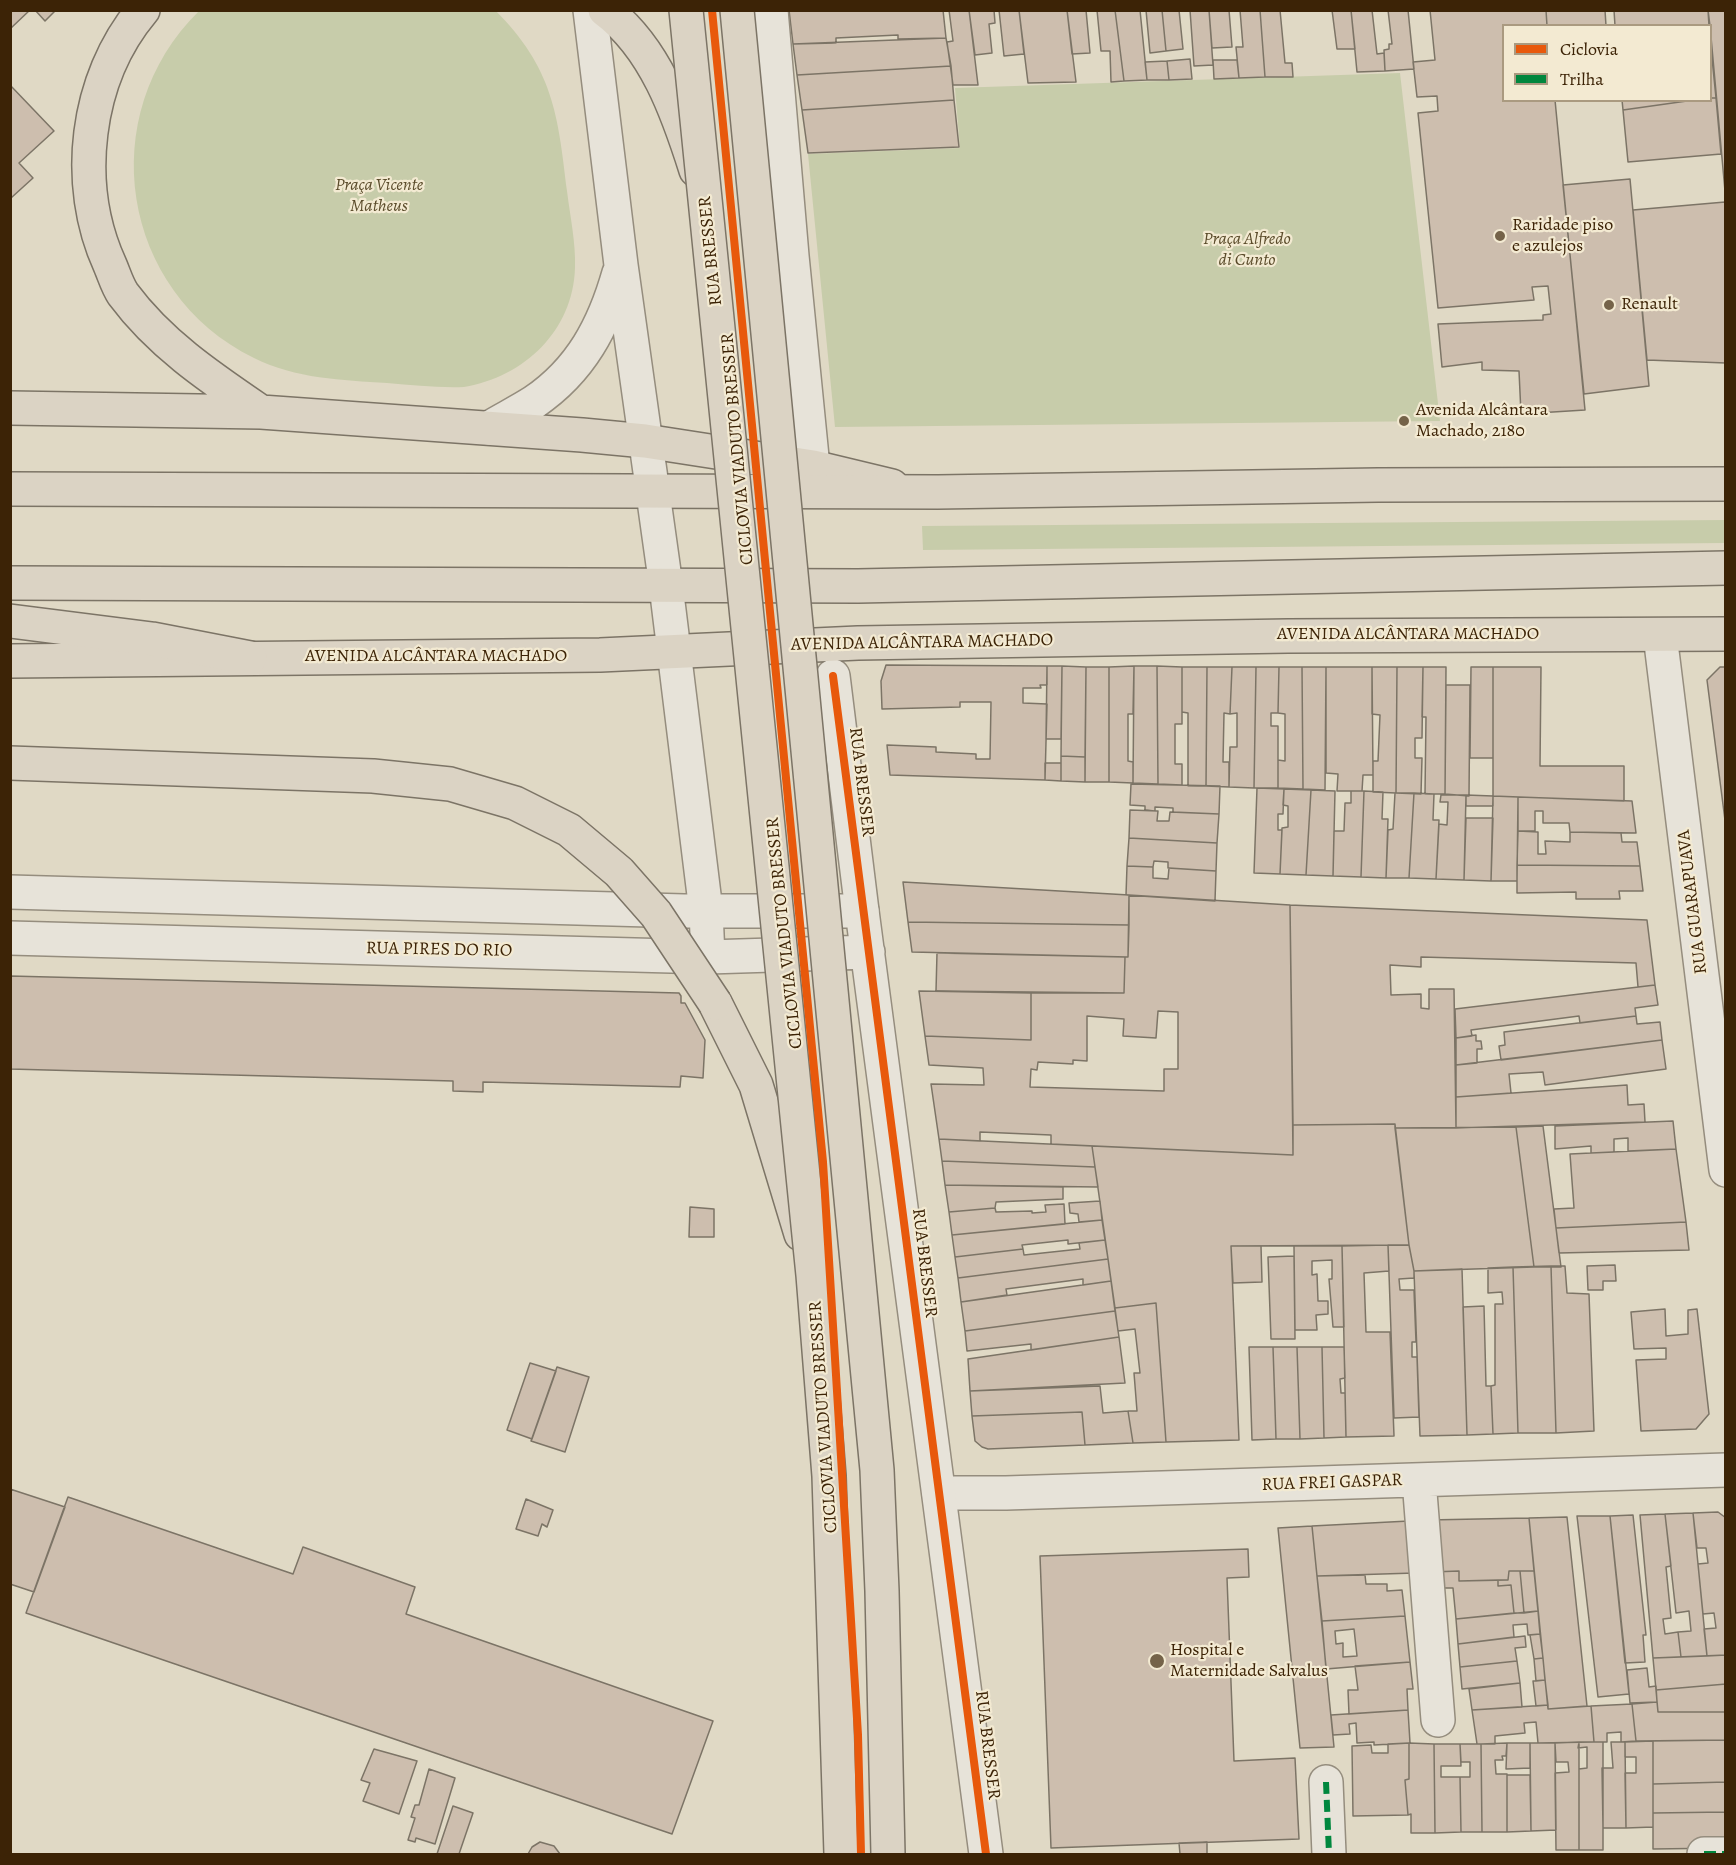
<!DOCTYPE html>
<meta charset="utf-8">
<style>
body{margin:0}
#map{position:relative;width:1736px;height:1865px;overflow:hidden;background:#e0d9c5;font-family:Alegreya,serif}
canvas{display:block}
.frame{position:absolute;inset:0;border:12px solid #3c2306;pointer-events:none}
.legend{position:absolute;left:1502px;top:24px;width:210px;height:78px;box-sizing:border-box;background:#f3ead2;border:2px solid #aa9a80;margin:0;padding:8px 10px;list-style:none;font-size:18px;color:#3c2306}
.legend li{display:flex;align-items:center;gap:12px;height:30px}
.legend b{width:30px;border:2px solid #aa9a80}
</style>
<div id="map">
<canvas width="1736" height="1865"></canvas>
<div class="frame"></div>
<ul class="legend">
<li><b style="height:8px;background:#e8590c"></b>Ciclovia</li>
<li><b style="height:8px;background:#00873e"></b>Trilha</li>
</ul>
</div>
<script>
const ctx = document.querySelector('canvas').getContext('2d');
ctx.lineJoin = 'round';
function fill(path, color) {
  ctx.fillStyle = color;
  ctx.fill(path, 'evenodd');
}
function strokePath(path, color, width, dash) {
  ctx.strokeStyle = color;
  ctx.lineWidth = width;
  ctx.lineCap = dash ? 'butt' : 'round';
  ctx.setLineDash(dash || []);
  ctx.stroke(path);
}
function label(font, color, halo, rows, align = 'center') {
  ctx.font = font + ' Alegreya,serif';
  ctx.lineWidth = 4.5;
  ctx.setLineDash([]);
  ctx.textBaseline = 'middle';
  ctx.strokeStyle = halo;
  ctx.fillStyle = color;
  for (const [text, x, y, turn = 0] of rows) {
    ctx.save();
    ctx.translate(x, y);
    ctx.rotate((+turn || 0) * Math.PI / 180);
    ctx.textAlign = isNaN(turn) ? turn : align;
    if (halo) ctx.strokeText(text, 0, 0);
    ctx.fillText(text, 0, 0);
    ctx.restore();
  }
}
const green = new Path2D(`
 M199,11L495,10C553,68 558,114 567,191C570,216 576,243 575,268C573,331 524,377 464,387C438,388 413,385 387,383C342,380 296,379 254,358C120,292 93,115 199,11Z
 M1400,73L1440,421L835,427L808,154L960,148L955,88Z
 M1725,520V543L923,550L922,526Z`);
const building = new Path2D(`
 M10,10H30L10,29Z
 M35,10H56L45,21Z
 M789,10H943L946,38L898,39V35L836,38V43L793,44Z
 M949,10H969L978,85H953L947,42L953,41Z
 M969,10H994L995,23L989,24L992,53L975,55Z
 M999,10H1019L1024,54L1004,56Z
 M1019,10H1067L1076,82L1028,83Z
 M1067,10H1086L1090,53L1072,54Z
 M1097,10H1115L1124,81L1111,82L1110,51H1101Z
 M1115,10H1140L1147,80L1124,81Z
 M1146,10H1162L1166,51L1150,53Z
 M1162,10H1179L1183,49L1166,51Z
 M1190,10H1209L1213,65L1194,66Z
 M1209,10H1229L1232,47L1212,48Z
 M1240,10H1260L1265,77L1239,78L1236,47H1243Z
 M1260,10H1280L1285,63H1292L1293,77H1265Z
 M1332,10H1351L1355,49H1337Z
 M1351,10H1372L1377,54L1384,53L1385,71L1357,72Z
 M1388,10H1408L1414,69L1385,71L1384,50L1389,49V44H1392Z
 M1430,10H1546L1547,26H1504V100H1555L1585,410L1521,414L1519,371L1482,370V362L1442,367L1438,324L1543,320V315L1551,314L1548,286L1532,287L1534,300L1438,308L1418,113L1438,111L1437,96L1417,97L1413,62L1435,60Z
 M1546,10H1605L1606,26H1547Z
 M1614,10H1708L1709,26H1615Z
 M1708,10H1726V202L1710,26Z
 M946,38L951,66L797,75L793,44Z
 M1710,38L1716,98H1710Z
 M1190,59L1192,79L1169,80L1167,61Z
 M1213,60H1237L1239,78L1214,79Z
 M1167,61L1169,80H1147L1145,62Z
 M951,66L954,100L802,110L797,75Z
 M10,85L54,131L19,163L33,178L11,198Z
 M1710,98H1716L1721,154L1628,162L1623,110L1694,100H1710Z
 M954,100L959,147L808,153L802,110Z
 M1622,100H1694L1623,110Z
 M1630,179L1649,386L1584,394L1563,185Z
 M1725,202L1726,363L1647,360L1633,210Z
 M886,665L1047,666V685H1040L1041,688H1023V703L1047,704L1045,780L890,775L887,745L936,747V752L976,754V759H990L991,702H960V707L882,709L881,681Z
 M1047,666H1062L1061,739H1046Z
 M1062,666L1086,667L1085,757L1061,756Z
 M1134,666H1157L1158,784L1133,783Z
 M1134,666L1133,714H1128V761L1133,762V783L1109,782V667Z
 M1157,666L1182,667V724H1175V764H1182V785L1158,784Z
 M1086,667H1109V782H1085Z
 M1182,667H1207L1206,786H1188V713L1182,712Z
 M1207,667H1232L1230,714L1224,713L1223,762H1229V787L1206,786Z
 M1232,667H1256L1254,788L1229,787L1230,747H1237V713L1230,714Z
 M1256,667H1279L1278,713H1271V726H1278V788H1254Z
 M1279,667H1302L1303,789L1278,788V760L1285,761V714L1278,713Z
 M1302,667H1326L1325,790L1303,789Z
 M1326,667H1372L1373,775H1363L1362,791H1337L1338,774L1326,773Z
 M1372,667H1397L1396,793L1373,792V761H1378L1380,715L1372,714Z
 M1397,667H1423L1422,738H1415V758H1422L1421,794L1396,793Z
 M1423,667H1446L1445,794H1425L1426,717H1422Z
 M1471,667H1493V758H1470Z
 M1493,667H1541L1540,766H1624V801L1493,796Z
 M1720,667H1726V828L1707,680Z
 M1446,685H1470L1469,796L1445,794Z
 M1061,756L1085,757V782L1061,781Z
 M1045,763H1061V781L1045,780Z
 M1131,784L1220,786L1219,814L1173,812V808L1155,807V811L1145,810V806L1130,805Z
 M1257,788L1284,789L1283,814H1278V830H1282L1280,874L1254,873Z
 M1284,789L1311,790L1306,875L1280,874L1282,828L1288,827V806L1283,805Z
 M1311,790L1335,791L1333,876L1306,875Z
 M1351,791H1364L1361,877L1333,876L1334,831H1344L1345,803H1351Z
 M1364,791L1383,792L1382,819H1388L1386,878L1361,877Z
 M1395,793H1414L1409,878H1386L1388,830L1393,829Z
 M1414,793L1434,794L1433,820H1439L1436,879L1409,878Z
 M1441,795H1466L1464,880L1436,879L1439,824L1447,825L1448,802H1440Z
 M1466,795L1493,796V806H1466Z
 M1493,796L1518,797L1517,881H1491Z
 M1518,797L1632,801L1636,833L1570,832L1569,823H1543V811H1535V831H1518Z
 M1130,810L1158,811L1157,821H1169L1170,812L1219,814L1217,843L1129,838Z
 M1466,818H1493L1491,881L1464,880Z
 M1518,831L1538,832V854H1546L1545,841L1570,842V832L1621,833L1622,842H1637L1640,866L1517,865Z
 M1129,838L1217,843L1216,871L1168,868V862L1154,861L1153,867L1127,866Z
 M1517,865L1640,866L1643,891H1619L1620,899H1576V892L1517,893Z
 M1127,866L1153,867V878L1168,879L1169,868L1216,871L1215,901L1126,895Z
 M903,882L1129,895V925L908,922Z
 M1129,895L1290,905L1293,1155L1051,1144V1135L980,1132V1141L939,1139L931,1084L984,1085L983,1068L929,1065L925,1036L1031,1040V993H1124L1125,957H1128ZM1158,1011L1178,1012V1069H1164V1091L1030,1087L1031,1069L1037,1070L1038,1062L1073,1064V1060L1087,1061V1016L1124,1019L1123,1036L1156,1038Z
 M1290,905L1647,920L1655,985L1638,987L1636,963L1421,957V967L1390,965L1391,995L1421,994V1008L1429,1009V989H1454L1456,1128H1395V1124L1293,1125Z
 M908,922L1129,925L1128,957L912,952Z
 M937,953L1125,957L1124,993L936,991Z
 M10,976L679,993L681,996V1003H685L705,1040L703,1078L681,1076L680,1087L483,1082V1092L453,1091V1081L10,1069Z
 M1655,985L1658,1005L1635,1008L1636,1016L1580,1023L1579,1016L1471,1030L1472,1036L1456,1038L1455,1009Z
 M919,991L1031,993V1040L925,1036Z
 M1636,1016L1637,1024L1660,1022L1662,1040L1501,1060L1499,1046L1505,1045L1504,1032Z
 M1476,1035V1041H1481L1482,1049H1477V1063L1456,1065V1038Z
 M1662,1040L1666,1069L1545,1085L1543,1072L1509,1074L1511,1093L1456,1097V1065Z
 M1627,1085L1628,1105L1644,1104L1645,1122L1456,1128V1097Z
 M1673,1121L1676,1149L1628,1151V1138L1614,1139V1152L1591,1153V1146L1555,1149V1126Z
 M1395,1124L1409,1245L1231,1246L1239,1440L1166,1442L1156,1303L1115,1308L1092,1146L1293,1155V1125Z
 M1543,1126L1556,1228L1561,1267H1534L1516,1127Z
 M1516,1127L1534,1267L1414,1271L1409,1245L1395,1128Z
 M939,1139L1092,1146L1095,1167L942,1161Z
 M1676,1149L1686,1222L1556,1228L1554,1209L1574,1208L1570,1154Z
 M942,1161L1095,1167L1098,1187L945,1185Z
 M945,1185L1063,1187V1199L996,1202L995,1208L949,1212Z
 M1100,1201L1102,1220L1079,1222L1078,1214L1070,1213L1069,1203Z
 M1064,1204L1065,1224L952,1235L949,1212L995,1208L996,1212L1032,1211V1213L1046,1212L1045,1205Z
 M690,1207L714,1209V1237H689Z
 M1102,1220L1105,1240L1068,1244V1240L1022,1245L1023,1249L955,1257L952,1235Z
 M1686,1222L1689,1250L1559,1253L1556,1228Z
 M1105,1240L1108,1259L958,1278L955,1257L1023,1249L1024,1255L1080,1249L1079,1243Z
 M1388,1245L1389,1271L1364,1273L1366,1332H1390L1394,1436L1346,1437L1342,1246Z
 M1388,1245H1409L1414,1271V1278L1399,1279L1400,1290H1414L1416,1342H1412V1357H1417L1419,1417L1394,1418Z
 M1231,1246H1261L1262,1282L1233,1283Z
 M1294,1246H1342L1344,1327H1333L1329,1279H1332V1260L1312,1261V1275L1317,1274L1318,1301H1328V1314L1316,1315L1317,1330H1295Z
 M1294,1256L1295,1339H1271L1268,1257Z
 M1108,1259L1111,1281L1083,1285V1279L1006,1289L1007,1295L961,1302L958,1278Z
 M1615,1265L1616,1281H1603V1290H1588L1587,1266Z
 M1551,1266L1556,1433H1518L1513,1267Z
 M1551,1266H1565L1567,1293L1589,1294L1594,1431L1556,1433Z
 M1513,1267L1518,1433L1493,1434L1491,1386L1495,1385V1304H1503L1502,1292L1488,1293V1268Z
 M1462,1269L1467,1435L1420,1436L1414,1271Z
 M1111,1281L1115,1311L965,1331L961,1302Z
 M1156,1303L1166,1442L1133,1443L1128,1411H1137L1134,1373H1140L1135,1329L1118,1331L1115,1308Z
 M1484,1306L1486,1386H1491L1493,1434L1467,1435L1463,1307Z
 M1665,1309L1666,1336L1688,1334V1310L1697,1309L1709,1414L1696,1429L1641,1431L1636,1360L1666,1359V1348L1634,1349L1631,1312Z
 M1115,1311L1119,1337L1031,1350V1344L967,1351L965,1331Z
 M1119,1337L1125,1383L970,1391L968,1359Z
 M1249,1347H1273L1276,1439L1252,1440Z
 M1273,1347H1297L1300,1439H1276Z
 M1297,1347H1322L1324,1438L1300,1439Z
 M1322,1347H1344L1345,1378L1340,1379L1341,1393H1345L1346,1437L1324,1438Z
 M530,1363L556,1371L532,1439L507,1430Z
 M557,1367L589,1377L565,1452L531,1441Z
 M1100,1386L1103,1413L1128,1411L1133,1443L1085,1445L1082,1412L972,1416L970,1391Z
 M1082,1412L1085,1445L988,1449L982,1447L975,1441L972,1416Z
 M10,1489L65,1507L34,1592L10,1584Z
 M68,1497L293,1574L303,1547L415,1587L406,1614L713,1721L672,1834L26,1613Z
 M526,1499L553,1510L547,1527L542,1524L538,1536L516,1529Z
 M1718,1512L1726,1518V1655L1707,1656L1704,1629L1716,1628L1714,1613L1703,1614L1698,1564L1708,1563L1706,1548H1697L1693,1513Z
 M1693,1513L1707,1656L1681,1657L1678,1632L1691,1631L1689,1611L1676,1613L1665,1514Z
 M1665,1514L1671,1566L1666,1567L1671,1618L1663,1619L1665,1634L1678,1632L1681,1657L1653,1658L1640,1515Z
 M1633,1515L1646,1635H1643L1645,1662L1625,1663L1610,1516Z
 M1577,1516H1610L1629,1694L1598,1697Z
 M1567,1517L1587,1706L1548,1709L1529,1518Z
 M1529,1518L1534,1571H1509L1508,1580L1459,1581V1571L1432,1572L1428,1520Z
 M1409,1521L1415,1573L1317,1576L1312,1526Z
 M1312,1526L1334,1747L1300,1748L1278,1528Z
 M1248,1549L1249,1577L1227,1578L1234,1761L1295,1758L1299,1839L1051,1848L1040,1556Z
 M1459,1571V1581L1498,1580V1586L1511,1585L1514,1613L1456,1619L1453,1588H1435L1432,1572Z
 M1509,1571H1520L1524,1613H1514L1511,1585L1498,1586V1580H1508Z
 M1520,1571H1534L1538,1611L1524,1613Z
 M1365,1575L1366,1584H1387V1591L1402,1590L1405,1616L1322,1621L1317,1576Z
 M1538,1611L1540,1634L1528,1635L1527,1624L1513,1625L1514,1637L1458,1644L1456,1619Z
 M1405,1616L1410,1662L1326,1669L1322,1621ZM1354,1629L1357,1656L1343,1657V1643L1336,1644L1335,1631Z
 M1540,1634L1543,1658L1534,1659L1530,1635Z
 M1525,1636L1526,1647L1515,1648L1517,1661L1460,1667L1458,1644Z
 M1726,1655V1684L1656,1690L1653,1658Z
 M1543,1658L1545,1680L1536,1681L1534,1659Z
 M1517,1661L1520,1683L1462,1689L1460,1667Z
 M1410,1662L1413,1689H1407L1408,1710L1349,1714L1348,1690H1358L1355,1666Z
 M1647,1668L1649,1687L1656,1686L1657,1702L1630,1703L1627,1670Z
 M1545,1680L1548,1705L1536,1706L1533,1681Z
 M1520,1683L1522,1707L1472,1710L1469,1689Z
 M1726,1684V1712H1658L1656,1690Z
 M1657,1702L1658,1712H1726V1740L1636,1741L1632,1704Z
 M1632,1704L1636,1741L1621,1742V1732L1607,1733V1742H1594L1591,1706Z
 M1548,1705V1709L1591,1706L1594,1742L1538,1743L1536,1722L1524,1723L1525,1733L1495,1736V1744H1477L1472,1710Z
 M1408,1710L1410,1743L1374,1745V1742L1357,1743L1356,1723L1349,1724L1350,1734L1333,1735L1331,1715Z
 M1726,1740V1782L1653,1784V1741Z
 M1653,1741V1827L1626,1828L1625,1773H1636V1757H1625V1742Z
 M1579,1742H1603V1850H1579V1769L1587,1768V1747L1578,1748Z
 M1579,1742V1850H1556L1555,1773L1569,1772L1568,1762H1556L1555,1743Z
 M1611,1742H1625L1626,1828H1603L1602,1768H1613Z
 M1409,1743L1434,1744L1435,1833H1411V1814L1408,1815L1405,1780L1409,1779Z
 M1409,1743V1779L1405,1780L1408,1815L1353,1816L1352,1746L1371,1745L1372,1753H1388V1744Z
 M1507,1743H1530V1768L1506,1769Z
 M1507,1743L1506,1756H1502L1503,1760H1495L1496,1774H1507V1832H1482L1481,1744Z
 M1530,1743H1555L1556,1830L1531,1831Z
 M1434,1744H1460L1461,1766H1441V1777H1460L1461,1832L1435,1833Z
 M1460,1744H1481L1482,1832H1461L1460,1777H1470V1762H1461Z
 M374,1749L417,1761L399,1814L363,1801L370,1783L361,1780Z
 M429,1769L455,1778L435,1844L416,1838L415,1842L408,1840L415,1818L411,1817L415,1805H419Z
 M1507,1775H1530L1531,1831L1507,1832Z
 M1726,1782V1812L1653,1813V1784Z
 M453,1806L473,1813L459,1854H437Z
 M1726,1812V1848L1653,1849V1813Z
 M540,1842L554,1846L560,1854H528L532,1847Z
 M1207,1842V1854H1180L1179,1843Z`);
const minor = new Path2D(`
 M771,10L792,256L813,467
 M1660,635L1726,1170
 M833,676L862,911
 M1419,1480L1438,1720
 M939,1493H1006L1726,1470
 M1326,1782L1329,1854
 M1704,1854H1726`);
const tertiary = new Path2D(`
 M590,10L621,265L666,586L706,911L708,957
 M489,428C504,419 520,411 534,402C581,370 604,326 619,273
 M10,892L684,911H862L986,1854
 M10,938L708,957L868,952`);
const primary = new Path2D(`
 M143,10C85,79 73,184 110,265C114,274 117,285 123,294C160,344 211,378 261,412
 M605,10C655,47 678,113 696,170
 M10,408L261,412L582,435L645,441L813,467L892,486
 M10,661L600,655L858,643L1288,636L1726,634
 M715,1003L756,1085L801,1234`);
const trunk = new Path2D(`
 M10,489L938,492L1378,485L1726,484
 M10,583L858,586L1726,568
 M10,621L152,639L250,658`);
const primaryBridge = new Path2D(`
 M686,10L813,1275L829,1476L841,1854
 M737,10L877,1470L882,1591L888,1854
 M10,763L373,776L450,784L515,803L569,830L619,872L656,914L715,1003`);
const quiet = new Path2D(`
 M1326,1782L1329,1854
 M1704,1854H1726`);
const cycleway = new Path2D(`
 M712,10L823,1162L858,1735L861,1854
 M833,676L986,1854`);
const markers = [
 [1500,236,6,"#756349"],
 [1609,305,6,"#756349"],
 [1404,421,6,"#756349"],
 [1157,1661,8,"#756349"]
];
const parkNames = [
 ["Praça Vicente",379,186],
 ["Matheus",379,207],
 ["Praça Alfredo",1247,240],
 ["di Cunto",1247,261]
];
const poiNames = [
 ["Raridade piso",1512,226],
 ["e azulejos",1512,247],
 ["Renault",1621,305],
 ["Avenida Alcântara",1416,411],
 ["Machado, 2180",1416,432],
 ["Hospital e",1170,1651],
 ["Maternidade Salvalus",1170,1672]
];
const streetNames = [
 ["RUA BRESSER",711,251,-96],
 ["CICLOVIA VIADUTO BRESSER",738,449,-95],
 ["AVENIDA ALCÂNTARA MACHADO",1408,635],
 ["AVENIDA ALCÂNTARA MACHADO",922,643,-1],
 ["AVENIDA ALCÂNTARA MACHADO",436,657],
 ["RUA BRESSER",861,782,83],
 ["RUA GUARAPUAVA",1693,902,-97],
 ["CICLOVIA VIADUTO BRESSER",785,933,-96],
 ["RUA PIRES DO RIO",439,950,1],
 ["RUA BRESSER",924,1263,83],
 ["CICLOVIA VIADUTO BRESSER",824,1417,-94],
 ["RUA FREI GASPAR",1332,1483,-2],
 ["RUA BRESSER",987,1745,83]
];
fill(green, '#c7ccaa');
fill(building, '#cdbeae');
strokePath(building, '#7c7466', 1.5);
strokePath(minor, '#958d7e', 36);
strokePath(tertiary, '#958d7e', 36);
strokePath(primary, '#7c7466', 36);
strokePath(trunk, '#7c7466', 36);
strokePath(minor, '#e7e3d9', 33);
strokePath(tertiary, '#e7e3d9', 33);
strokePath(primary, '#dbd3c4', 33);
strokePath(trunk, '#dbd3c4', 33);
strokePath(primaryBridge, '#7c7466', 36, []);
strokePath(primaryBridge, '#dbd3c4', 33);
strokePath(quiet, '#00873e', 6, [12, 6]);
strokePath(cycleway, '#e8590c', 8);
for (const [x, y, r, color] of markers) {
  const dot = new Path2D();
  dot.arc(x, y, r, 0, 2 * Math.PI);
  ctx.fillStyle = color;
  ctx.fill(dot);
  strokePath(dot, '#f3ead2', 2);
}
label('italic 18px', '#5a4b2a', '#f3ead2', parkNames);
label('18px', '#3c2306', '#f3ead2', poiNames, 'left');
label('18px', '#3c2306', '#f3ead2', streetNames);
</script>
